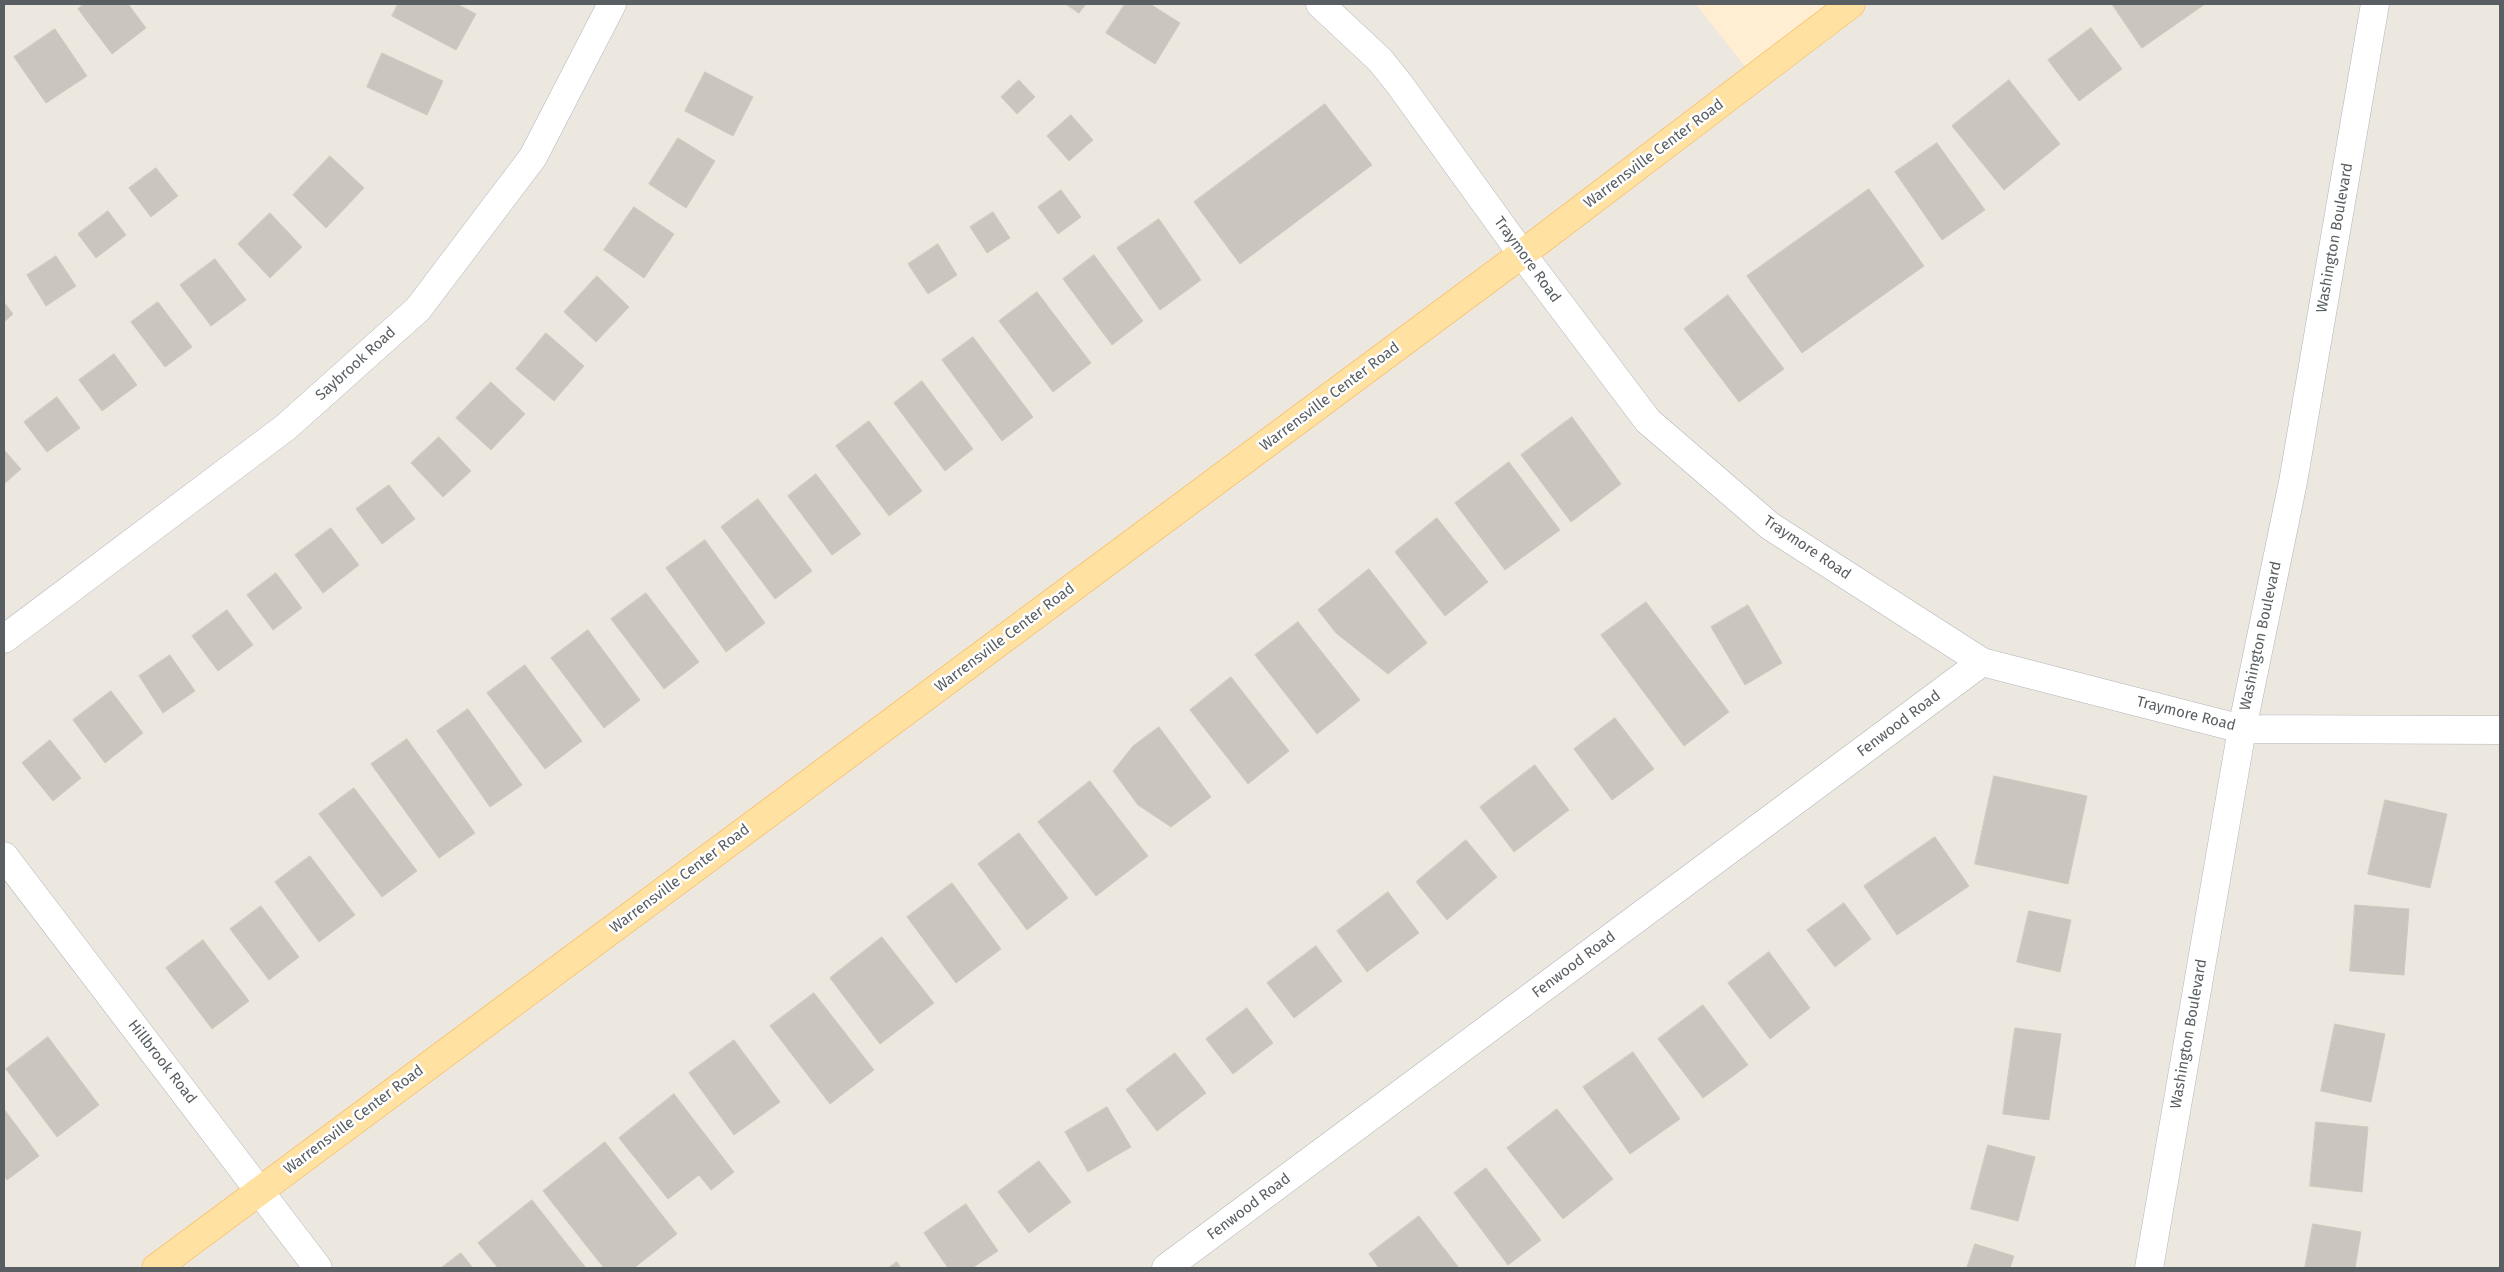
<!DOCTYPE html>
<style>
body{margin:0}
#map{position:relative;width:2504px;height:1272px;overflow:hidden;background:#ede8df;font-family:"Fira Sans",sans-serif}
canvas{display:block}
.frame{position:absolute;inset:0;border:5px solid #585e62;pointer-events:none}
</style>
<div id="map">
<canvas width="2504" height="1272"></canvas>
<div class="frame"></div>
</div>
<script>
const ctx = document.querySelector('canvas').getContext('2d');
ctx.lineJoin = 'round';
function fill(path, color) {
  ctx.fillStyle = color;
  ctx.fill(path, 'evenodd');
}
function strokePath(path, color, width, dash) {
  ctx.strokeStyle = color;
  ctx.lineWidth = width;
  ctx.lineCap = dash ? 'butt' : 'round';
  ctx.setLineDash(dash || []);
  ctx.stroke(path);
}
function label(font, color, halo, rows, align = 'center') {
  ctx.font = font + ' "Fira Sans",sans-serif';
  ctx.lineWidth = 5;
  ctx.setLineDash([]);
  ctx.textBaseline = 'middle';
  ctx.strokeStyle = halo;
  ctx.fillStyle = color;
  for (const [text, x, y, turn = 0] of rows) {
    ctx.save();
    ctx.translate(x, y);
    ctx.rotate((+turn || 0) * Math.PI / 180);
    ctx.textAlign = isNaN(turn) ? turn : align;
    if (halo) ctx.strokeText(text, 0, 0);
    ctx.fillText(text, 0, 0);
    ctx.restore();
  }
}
const commercial = new Path2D(`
 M1696,4H1852L1754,78Z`);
const building = new Path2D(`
 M84,4H128L146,28L112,54L78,9Z
 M398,4H457L476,14L456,50L392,16Z
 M1066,4H1086L1079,13Z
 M1125,4H1150L1180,23L1155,64L1106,33Z
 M2112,4H2205L2142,48Z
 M2091,28L2122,69L2079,101L2048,60Z
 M55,29L87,76L46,103L14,57Z
 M382,53L443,81L427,115L367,87Z
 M705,72L753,97L733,136L685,111Z
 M1019,80L1035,97L1017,114L1001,97Z
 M2009,80L2060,144L2004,190L1952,126Z
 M1325,104L1372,165L1240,264L1194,202Z
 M1071,115L1093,140L1069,161L1047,136Z
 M678,138L715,161L686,208L649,184Z
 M1937,143L1985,210L1942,240L1895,172Z
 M330,156L364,188L326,228L293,195Z
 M156,168L178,196L151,217L129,188Z
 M1869,189L1924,266L1802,353L1747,276Z
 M1061,190L1081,217L1058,234L1038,207Z
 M634,207L674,234L644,278L604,250Z
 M108,211L126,235L96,258L78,234Z
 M993,212L1010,238L987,253L970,227Z
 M270,213L302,247L270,278L238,244Z
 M1159,219L1201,280L1160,310L1117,248Z
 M938,244L957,275L928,294L908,264Z
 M1094,255L1143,321L1112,345L1063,279Z
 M56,256L76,286L46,306L27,275Z
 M215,259L246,300L211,326L180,285Z
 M597,276L629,307L596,342L564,312Z
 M1037,292L1091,363L1053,392L999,321Z
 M1728,295L1784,369L1739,402L1684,329Z
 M4,302L13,314L4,322Z
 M158,302L192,347L165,367L131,322Z
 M546,333L584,366L554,401L516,369Z
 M973,337L1033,417L1002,441L942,360Z
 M114,354L137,385L102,411L79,380Z
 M922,381L973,449L945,471L894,403Z
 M491,382L525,414L491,450L456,418Z
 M57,397L80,428L47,452L24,422Z
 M1572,417L1621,484L1571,522L1521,455Z
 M869,421L922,491L889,516L836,446Z
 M439,437L471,471L443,497L411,463Z
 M4,450L21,469L4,484Z
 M1509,462L1560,530L1505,570L1455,503Z
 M816,474L861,534L832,555L788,496Z
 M389,485L415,519L382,544L356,509Z
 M758,499L812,571L775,599L721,527Z
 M1437,518L1488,582L1445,616L1395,552Z
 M331,528L359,565L323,593L295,555Z
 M705,540L765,623L726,652L666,568Z
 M1369,569L1427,643L1388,674L1336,633L1318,610Z
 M276,573L302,608L273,630L247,595Z
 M646,593L699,662L664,689L611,619Z
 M1646,602L1729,712L1684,746L1601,635Z
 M1748,605L1782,663L1745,685L1711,627Z
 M227,610L253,645L218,671L192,636Z
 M1298,622L1360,700L1317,734L1255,655Z
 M588,630L640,700L604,728L551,658Z
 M170,655L195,691L163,713L139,676Z
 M525,665L582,741L545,769L487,693Z
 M1231,677L1289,751L1248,784L1190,710Z
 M111,691L143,733L105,763L73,720Z
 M468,709L522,785L490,807L437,731Z
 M1615,718L1654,769L1612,800L1574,749Z
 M1159,727L1211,797L1171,827L1138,805L1113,771L1133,746Z
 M407,739L475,833L439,858L371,764Z
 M50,740L81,778L53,801L22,763Z
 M1535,765L1569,810L1514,852L1480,807Z
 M1994,776L2087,796L2068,884L1975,864Z
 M1090,781L1148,856L1096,896L1038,822Z
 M354,788L417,871L382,897L319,814Z
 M2385,800L2447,814L2430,888L2368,874Z
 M1019,833L1068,898L1027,930L978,864Z
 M1935,837L1969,886L1897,935L1864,886Z
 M1466,840L1497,877L1447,920L1416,882Z
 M310,856L355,915L319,942L275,882Z
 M952,883L1001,949L956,983L907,917Z
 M1388,892L1419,933L1367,972L1337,931Z
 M1844,903L1871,939L1835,967L1807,930Z
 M2355,905L2409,909L2404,975L2350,971Z
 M261,906L299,957L269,980L230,929Z
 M2029,911L2071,920L2060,972L2017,962Z
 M882,937L934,1003L880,1044L830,978Z
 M203,940L249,1001L212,1029L166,968Z
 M1316,946L1342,981L1294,1018L1267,983Z
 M1769,952L1810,1008L1770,1039L1728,983Z
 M814,993L874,1070L830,1104L770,1026Z
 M1703,1005L1748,1065L1703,1098L1658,1039Z
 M1247,1008L1273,1043L1233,1074L1206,1039Z
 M2335,1024L2385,1034L2371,1102L2321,1091Z
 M2015,1028L2061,1034L2049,1120L2003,1114Z
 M48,1037L99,1105L57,1137L6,1069Z
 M734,1040L780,1102L734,1135L689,1073Z
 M1633,1052L1680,1119L1630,1154L1583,1087Z
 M1175,1053L1206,1093L1157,1131L1126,1090Z
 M674,1094L734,1172L711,1190L699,1175L668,1199L619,1138Z
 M1107,1107L1131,1147L1088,1172L1065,1132Z
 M4,1109L39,1156L7,1180L4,1176Z
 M1557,1109L1613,1179L1563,1219L1507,1148Z
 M2316,1122L2368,1127L2362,1192L2310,1186Z
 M605,1142L677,1234L634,1268H604L543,1191Z
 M1988,1145L2035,1157L2018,1221L1971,1209Z
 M1039,1161L1071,1202L1029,1233L998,1192Z
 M1486,1168L1541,1240L1508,1265L1454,1193Z
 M532,1200L586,1268H498L478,1243Z
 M966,1204L998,1251L972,1268H948L924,1233Z
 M1419,1216L1459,1268H1379L1369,1254Z
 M2313,1224L2361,1232L2355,1268H2305Z
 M1975,1244L2014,1256L2010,1268H1967Z
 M461,1253L473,1268H441Z
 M897,1262L901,1268H888Z`);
const minor = new Path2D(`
 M1320,4L1380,60L1400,85L1522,254L1648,421L1770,526L1982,662L2242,729L2500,730
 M4,639L286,427L418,309L533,157L612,4
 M4,856L318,1268
 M1166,1268L1982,662
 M2149,1268L2242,729L2293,482L2375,4`);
const major = new Path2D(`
 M156,1268L1522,254L1851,4`);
const streetNames = [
 ["Warrensville Center Road",1654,154,-37],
 ["Washington Boulevard",2335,238,-80],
 ["Traymore Road",1527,260,54],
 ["Saybrook Road",356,364,-42],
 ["Warrensville Center Road",1330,397,-37],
 ["Traymore Road",1807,548,34],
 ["Washington Boulevard",2261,636,-78],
 ["Warrensville Center Road",1005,638,-37],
 ["Traymore Road",2186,714,14],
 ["Fenwood Road",1899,724,-37],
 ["Warrensville Center Road",680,879,-37],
 ["Fenwood Road",1574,965,-37],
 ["Washington Boulevard",2189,1034,-80],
 ["Hillbrook Road",162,1062,52],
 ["Warrensville Center Road",354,1120,-37],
 ["Fenwood Road",1249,1207,-37]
];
fill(commercial, '#ffeed2');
fill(building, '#cac5bf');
strokePath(building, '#d2c8bd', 1);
strokePath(minor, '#b1b5b9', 29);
strokePath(major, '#fbaf4a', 29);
strokePath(minor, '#fff', 28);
strokePath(major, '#ffe2a2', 28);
label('15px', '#585e62', '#fff', streetNames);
</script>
